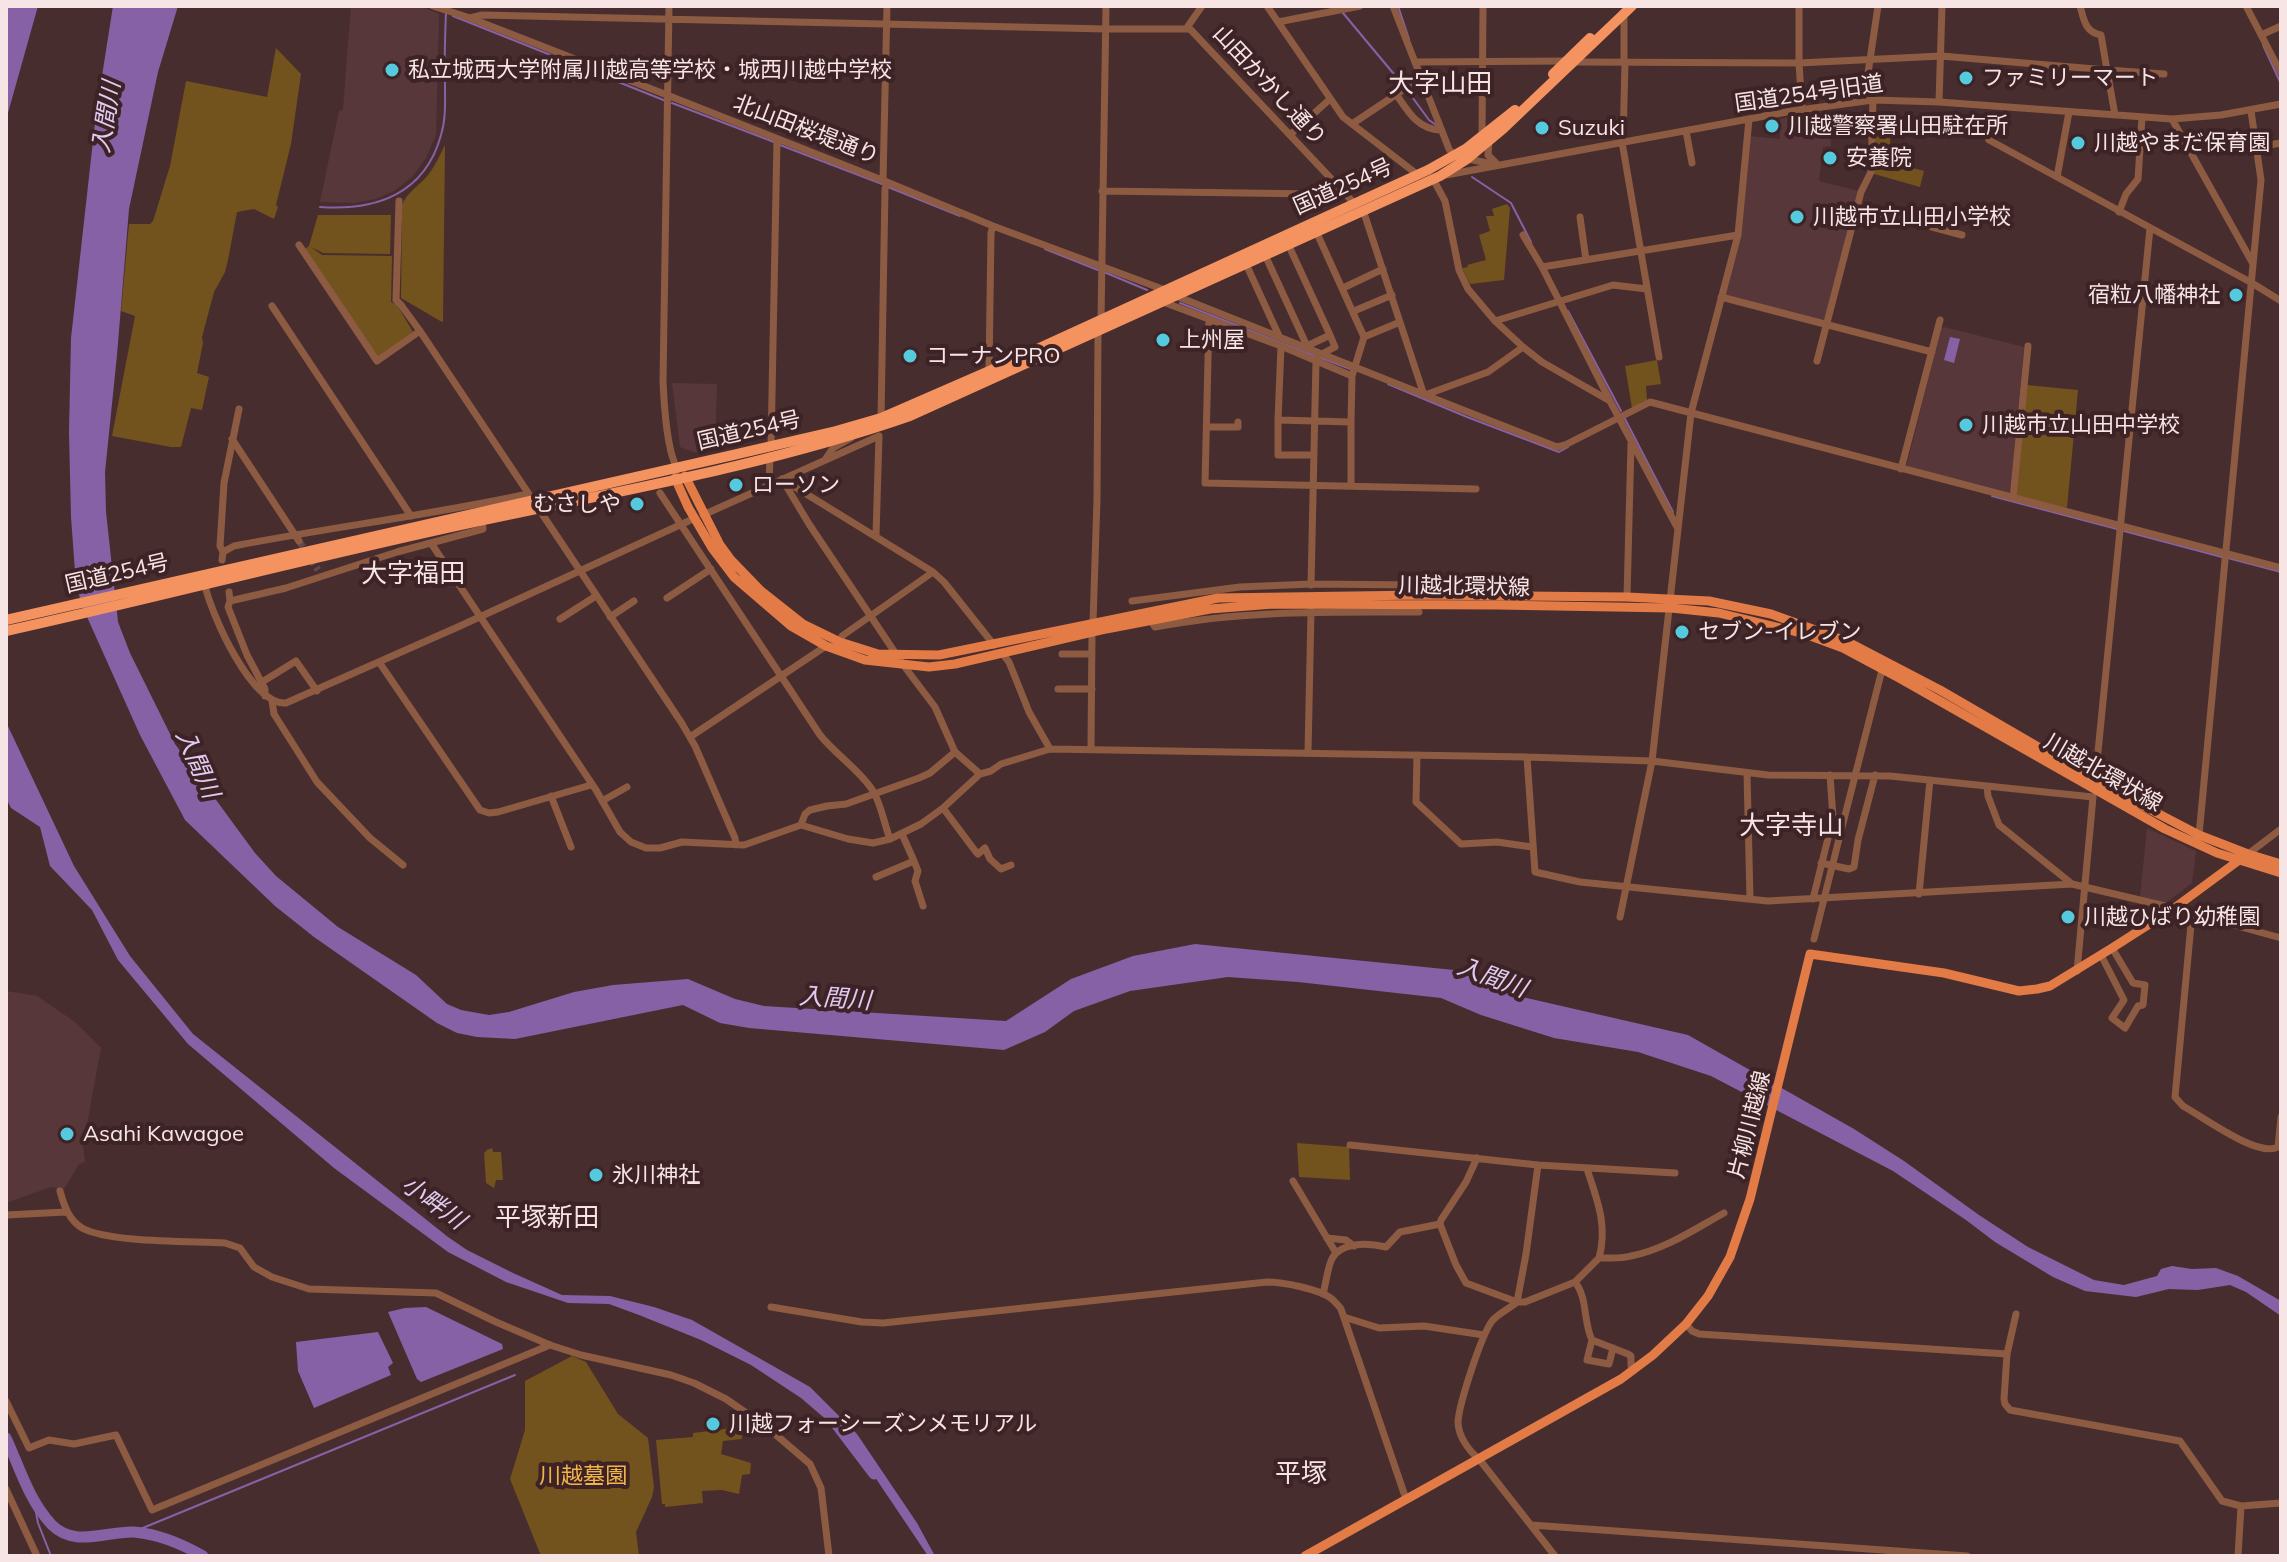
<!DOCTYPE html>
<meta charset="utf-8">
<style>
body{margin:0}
#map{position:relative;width:2287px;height:1562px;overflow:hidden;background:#482d2f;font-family:Mulish,sans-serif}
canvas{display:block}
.frame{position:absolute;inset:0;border:8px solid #f7e4e5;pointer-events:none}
</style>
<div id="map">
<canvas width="2287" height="1562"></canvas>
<div class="frame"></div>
</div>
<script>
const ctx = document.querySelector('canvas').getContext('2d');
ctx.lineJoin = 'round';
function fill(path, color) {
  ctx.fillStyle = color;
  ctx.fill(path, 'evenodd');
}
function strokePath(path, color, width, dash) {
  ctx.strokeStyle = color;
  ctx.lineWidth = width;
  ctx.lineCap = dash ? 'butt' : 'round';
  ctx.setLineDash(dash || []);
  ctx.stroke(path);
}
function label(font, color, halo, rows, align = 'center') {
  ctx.font = font + ' Mulish,"Noto Sans JP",sans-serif';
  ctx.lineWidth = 8;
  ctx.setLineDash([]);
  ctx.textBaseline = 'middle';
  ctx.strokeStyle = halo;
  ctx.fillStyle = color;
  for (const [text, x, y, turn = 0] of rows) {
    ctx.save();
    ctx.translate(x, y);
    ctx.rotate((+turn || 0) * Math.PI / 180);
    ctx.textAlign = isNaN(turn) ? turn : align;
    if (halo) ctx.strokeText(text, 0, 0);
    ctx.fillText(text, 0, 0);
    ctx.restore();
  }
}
const built = new Path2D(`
 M351,6H420L439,14L436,135L426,158L412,177L394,191L375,199L355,203L320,202L339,111L343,110Z
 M1829,110L1831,146L1823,147L1819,181L1858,191L1825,319L1822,321L1725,296L1749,136L1780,139V119Z
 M1944,327L2024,347L2010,494L1906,468L1941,328Z
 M672,383L717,384L715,449L696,453L680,447Z
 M2147,828L2196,851L2192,883L2166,903L2140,897Z
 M6,991L37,996L75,1022L101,1048L83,1146L85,1162L79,1164L64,1189L51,1187L6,1203Z`);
const green = new Path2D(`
 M276,48L301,74L291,144L276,205L278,207L274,219L254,209L237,212L228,260L225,272L214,292L202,337L203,343L197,373L209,377L202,410L191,408L181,447H171L112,436L135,316L121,311L129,224H150L153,221L170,166L186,81L267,97Z
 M1874,135H1890L1891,162L1924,171L1920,187L1874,174Z
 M445,145L443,321L442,322L401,298L402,205C407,192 419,186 428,175C435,166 440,155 445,145Z
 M1507,204L1510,208L1504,280L1470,284L1462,268L1468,267L1467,265L1486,260L1479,235L1490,231L1486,216H1494L1492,209Z
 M318,215H391L390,254L323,253L311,247L322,255L392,256L391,302L397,305L413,332L379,356H377L305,249L309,246Z
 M1657,360L1661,384L1646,386L1647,400L1632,408L1625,366Z
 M2027,385L2078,390L2067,508L2016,497Z
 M1297,1143L1349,1147L1350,1180L1299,1177Z
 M492,1148L493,1152H501L503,1180H496L494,1188L486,1183L484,1153L487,1150Z
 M572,1356L586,1362L618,1414L648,1438L654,1487L652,1497L636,1532L639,1556H541L510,1479L525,1430V1381Z
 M741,1427L742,1439L723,1441L721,1454L751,1463L750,1474L742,1475L739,1494L722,1490L702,1491L703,1503L665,1507V1504H662L656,1440L693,1437V1433Z`);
const water = new Path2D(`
 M6,6H38L6,120Z
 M113,6H178L158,72L129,209L117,355L105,472L106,512L118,622L130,653L175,744L255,853L276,876L338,927L416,975L447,1004L461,1010L489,1015L509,1012L574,992L613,985L688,979L735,999L764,1006L1006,1021L1071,979L1133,956L1195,944L1454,970L1518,996L1688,1035L1854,1129L1904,1161L1979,1215L2028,1247L2094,1280L2124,1285L2157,1276L2161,1269L2172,1266L2192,1269L2216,1268L2238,1276L2281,1301V1316L2246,1292L2230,1285L2198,1290L2169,1289L2136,1297L2085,1291L2053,1277L1995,1242L1966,1220L1893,1171L1711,1076L1638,1052L1554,1038L1481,1015L1441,998L1298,982L1228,977L1130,991L1074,1011L1045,1032L1004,1050L749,1028L720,1023L683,1005L515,1039L477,1037L457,1033L437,1023L314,937L275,906L185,820L140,735L83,608L76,585L71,517L69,432L71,338L96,114Z
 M1950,337L1960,339L1954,363L1944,360Z
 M6,722L74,866L130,956L193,1034L448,1237L467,1250L513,1273L562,1295L610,1296L654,1307L692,1320L810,1387L857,1434L917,1523L935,1556H928L850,1440L801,1398L751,1365L701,1340L639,1315L609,1304L568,1303L506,1282L448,1252L334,1168L188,1044L118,960L92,910L50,866L40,827L11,808L6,798Z
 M426,1307L502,1344L503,1349L421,1382L417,1379L388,1312L405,1308Z
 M378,1332L393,1363L388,1367L391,1375L314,1408L298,1371L296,1342Z`);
const stream = new Path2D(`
 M1398,6L1409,39
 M1343,13L1403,85
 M453,16L666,101
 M2263,45L2281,84
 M1407,90L1429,120L1436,125
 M672,103L774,142
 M780,145L882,184
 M1472,177L1511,203L1531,242
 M888,187L960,216
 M320,207C376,211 425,194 441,135C446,119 445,102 445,86C444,61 445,37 446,12
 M1045,249L1098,270
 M1104,272L1147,290
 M1180,303L1315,356
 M1568,311L1621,411
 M1321,358L1353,370
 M1388,384L1467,417L1559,452L1568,447
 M1624,417L1673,512
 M1992,496L2117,529
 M2124,531L2222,557
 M2228,558L2281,572
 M34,1502L38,1523L51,1556
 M133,1532L515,1375`);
const river = new Path2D(`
 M836,1424L874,1474
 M6,1438C20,1468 29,1501 52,1525C75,1548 106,1531 134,1532C158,1534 182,1544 203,1556`);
const minorTunnel = new Path2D(`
 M299,541L318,570`);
const minor = new Path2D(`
 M433,6L470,18L667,95L887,182L993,226L1165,290
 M669,6L663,381C664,403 665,425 670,447C671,456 676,463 676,472
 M1267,6L1343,117L1418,175
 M1393,6L1449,149L1454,156L1492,164
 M1799,6V63L1941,56L2107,70L2115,115
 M2080,6C2084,20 2085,32 2101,35L2107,70L2164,74
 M2246,6L2281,73
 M470,18L482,15L1106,29H1190L1354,203
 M1278,22L1360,6
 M1186,29L1202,6
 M2261,35L2281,26
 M1416,62L1566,61
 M1575,62L1799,63L1802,109
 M1624,62V14
 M1396,94C1408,111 1417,129 1440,130
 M1864,100L1878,6
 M1939,102L1942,6
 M2172,119L2252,262
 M1352,124L1421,78
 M1686,131L1692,163
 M1290,135L1330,99
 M1482,136L1483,6
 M1989,140L2252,283L2281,301
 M1489,141L1488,155L1496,163
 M1622,142L1659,357
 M1623,142L1625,62
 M2257,147L2281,143
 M1446,175L1792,111L1873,100L1939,102L2172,119L2221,115L2281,104
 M2057,177L2069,112
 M1433,179L1445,201L1459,270L1468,289L1495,321L1523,347L1542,362L1610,401L1677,527
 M883,180L887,6
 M1102,191L1316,194L1339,187
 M399,201L396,300L401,305L420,331L681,722L695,746L735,838L736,845
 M1857,207L1962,235
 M1363,210L1424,395
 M2119,212L2126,194L2138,179L2142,117
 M1580,217L1586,260
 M1523,235L1542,267L1609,399
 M1288,244L1330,335L1305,347
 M299,245L377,361L420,331
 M1265,255L1307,346
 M1246,264L1279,336
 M1542,267L1738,235
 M1343,288L1383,269
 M1176,296L1425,395L1488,372L1523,347
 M1721,297L1932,352
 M1163,302L1281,346L1352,376
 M272,306L411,516
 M1354,311L1392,295
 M1209,319L1205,483L1476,489
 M1101,320L1106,6
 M1495,321L1613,285L1647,289
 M1364,337L1400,322
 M1281,346L1278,420L1351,422L1352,376L1364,337L1316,231
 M1322,354L1335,347L1330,335
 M1817,361L1861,192L1871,172L1873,100
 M989,371L991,233L993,226
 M1425,395L1557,447L1565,445L1650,402L2281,568
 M881,418L885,189L887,182
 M1278,420V455H1313
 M1351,422V486
 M1207,427H1238V422
 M232,439L299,541
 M771,446L777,139
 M825,460L833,448L851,438
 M1901,469L1940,320
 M782,479L809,524L904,666L935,707L955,752L980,774
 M782,479L933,572L944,582L994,645
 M769,484L770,456
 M660,493L820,735C835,754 862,772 873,791C881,804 884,823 890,839
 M2013,498L2028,346
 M703,515L879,436L876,536
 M431,543L596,790L620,832L631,842L646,848H660L682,842L744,845L801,825L848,839L873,843L890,839L921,824L943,808L980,774L991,771L1001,764L1050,749L1527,757L1652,761L1768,775L1890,776L1987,786L1988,796L1999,825L2072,884L2165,906L2281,938
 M223,552L220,546L224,483L239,409
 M222,560L223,552L234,546C332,527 431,515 528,494
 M1311,585L1316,361L1319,353
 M205,586C212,615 251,705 286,703L460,626L695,518
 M229,592L230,601L228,607L247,655L265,689V696
 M1627,597L1631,444
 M667,598L711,569
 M230,601L286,588L397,552L483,529L482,520
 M1132,601L1240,587L1311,584L1420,585
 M610,617L634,601
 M560,619L596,596
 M1151,621L1155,627C1243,610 1330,612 1419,612
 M1093,623L1097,499L1098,331
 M840,642L842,636L933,572
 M1002,653L1009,662L1029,712L1050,749
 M1062,654H1092
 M379,662L480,810L489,813L498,812L591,785
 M262,682L296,661L317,691
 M1058,689H1092
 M272,701L274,714L317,782L370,838L403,865
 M690,737L826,646
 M1091,749L1092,632
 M1308,753L1311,611
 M1417,755L1416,802L1461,844L1497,842L1532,847
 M1527,757L1535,872L1580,882L1768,901L2072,884
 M2096,772L2150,228
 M1747,773L1750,899
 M1987,786L2093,797L2077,971
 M551,796L571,847
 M602,801L627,787
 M943,808L976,852L978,854L985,848L990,859L1001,869L1011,865
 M801,825L805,814L810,810L827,806L846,804L919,778L930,773L955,752
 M1840,835L1883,666
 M2199,835L2261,180L2251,111
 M2248,854L2281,829
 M914,861L918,871L915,881L923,906
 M1821,863L1849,869L1854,867L1858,840L1875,775
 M876,877L914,861L902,834
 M1919,894L1930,780
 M1813,899L1833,818L1830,775
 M2192,914L2175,1097L2183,1106C2203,1117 2258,1158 2278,1147
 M1620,917L1652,761L1691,413L1738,235L1749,119
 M2101,955L2124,1000L2112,1018L2125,1028L2138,1006L2143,1005L2145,985L2133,983L2112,948
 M2281,1117L2278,1147H2281
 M1350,1145L1538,1165L1675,1173
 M1477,1158L1466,1182L1441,1220L1440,1224L1456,1265L1466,1283L1517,1302H1525L1575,1282
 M1538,1165L1526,1254L1517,1302C1509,1309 1499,1313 1492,1321C1481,1336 1459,1404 1458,1422C1458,1436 1469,1451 1479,1459L1555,1556
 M1587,1169C1597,1200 1608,1225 1599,1258
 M1293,1181L1336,1253
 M60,1191C64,1206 69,1220 82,1228C110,1243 191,1241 225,1243L240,1248L254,1267L272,1277L309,1289L436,1293L496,1322L550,1345L581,1355L671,1375L694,1383L726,1399L768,1428L810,1464L821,1488L829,1556
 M6,1215L66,1212
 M1327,1238L1346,1240L1354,1246
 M1323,1294C1326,1283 1327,1271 1331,1261C1339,1241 1369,1243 1386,1247L1400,1232L1440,1224
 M771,1307L862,1322L883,1323L1267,1282C1282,1282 1320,1289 1332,1299C1333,1300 1340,1307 1341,1309L1406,1499
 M2016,1314L2007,1354L2004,1399L2005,1404L2010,1410L2180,1441L2222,1501L2241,1506L2281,1503
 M1344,1317L1379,1328L1424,1326L1484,1335
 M1686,1324L1692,1331L1699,1334L2007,1354
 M1592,1340L1587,1360L1609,1364L1613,1348
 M1633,1371L1631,1366V1356L1628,1354L1592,1340C1583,1322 1588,1298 1575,1282L1599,1258C1610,1258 1621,1259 1631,1256C1664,1250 1695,1229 1724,1213
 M6,1401L29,1448L49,1440L74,1444L116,1435L152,1510L550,1345
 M6,1489L37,1556
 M1531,1525L1967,1556
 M2238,1556L2241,1506`);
const major = new Path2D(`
 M685,476L720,545L731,560L760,590L803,624L840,642L878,654L939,655L1218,598L1420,595L1627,597L1709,601L1771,614L1846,641L1940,690L2107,787L2199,835L2248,854L2281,864
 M675,478L688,507L712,548L734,577L791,626L826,646L865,660L929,667L955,664L1101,630L1210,609L1273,604L1497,605L1671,608L1719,613L1805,634L1843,648L1901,679L2165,829L2217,853L2281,873
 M1305,1556L1621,1379L1653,1355L1686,1324L1708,1296L1730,1257L1750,1199L1810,954L1944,973L2019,991L2037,989L2050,986L2112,948L2173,909L2242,858`);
const highway = new Path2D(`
 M1553,74L1590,38
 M6,620L733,455L836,431L881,418L989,371L1428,170L1467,148L1515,110
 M6,631C159,597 311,557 465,524C614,492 766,466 910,416L1440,176L1467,159L1503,129L1632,6`);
const minorBridge = new Path2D(`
 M1814,939L1840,835`);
const markers = [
 [392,70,8,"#55cadf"],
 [1966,78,8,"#55cadf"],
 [1772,126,8,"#55cadf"],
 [1542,128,8,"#55cadf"],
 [2078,143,8,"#55cadf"],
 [1830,158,8,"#55cadf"],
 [1797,217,8,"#55cadf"],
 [2236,295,8,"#55cadf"],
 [1163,340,8,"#55cadf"],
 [910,356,8,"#55cadf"],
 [1966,425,8,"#55cadf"],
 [736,485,8,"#55cadf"],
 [637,504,8,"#55cadf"],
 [1682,632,8,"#55cadf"],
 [2068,917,8,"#55cadf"],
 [67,1134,8,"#55cadf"],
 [596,1175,8,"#55cadf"],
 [713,1424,8,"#55cadf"]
];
const poiNames = [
 ["私立城西大学附属川越高等学校・城西川越中学校",408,70],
 ["ファミリーマート",1982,78],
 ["川越警察署山田駐在所",1788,126],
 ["Suzuki",1558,128],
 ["川越やまだ保育園",2094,143],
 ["安養院",1846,158],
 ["川越市立山田小学校",1813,217],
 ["宿粒八幡神社",2220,295,"right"],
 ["上州屋",1179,340],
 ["コーナンPRO",926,356],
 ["川越市立山田中学校",1982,425],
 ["ローソン",752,485],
 ["むさしや",621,504,"right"],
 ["セブン-イレブン",1698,632],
 ["川越ひばり幼稚園",2084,917],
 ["Asahi Kawagoe",83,1134],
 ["氷川神社",612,1175],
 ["川越フォーシーズンメモリアル",729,1424]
];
const streetNames = [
 ["山田かかし通り",1269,86,47],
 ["国道254号旧道",1809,94,-8],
 ["北山田桜堤通り",806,130,21],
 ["国道254号",1343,187,-24],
 ["国道254号",749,431,-13],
 ["国道254号",117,574,-13],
 ["川越北環状線",1464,587,1],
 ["川越北環状線",2103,773,30],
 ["片柳川越線",1750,1125,-76]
];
const parkNames = [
 ["川越墓園",583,1476]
];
const waterNames = [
 ["入間川",107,117,-81],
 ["入間川",197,764,66],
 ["入間川",1492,978,20],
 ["入間川",835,999,4],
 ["小畔川",433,1203,36]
];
const quarterNames = [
 ["大字山田",1440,84],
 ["大字福田",413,574],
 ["大字寺山",1791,826],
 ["平塚新田",547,1218],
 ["平塚",1301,1474]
];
fill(built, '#58373a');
fill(green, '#72531d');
fill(water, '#8761a5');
strokePath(stream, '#8761a5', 2);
strokePath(river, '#8761a5', 11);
strokePath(minorTunnel, '#62484a', 7, [7, 3.5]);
strokePath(minor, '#8d5b42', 7);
strokePath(major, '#e27b46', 9);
strokePath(highway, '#f49260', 10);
strokePath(minorBridge, '#8d5b42', 7);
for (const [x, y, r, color] of markers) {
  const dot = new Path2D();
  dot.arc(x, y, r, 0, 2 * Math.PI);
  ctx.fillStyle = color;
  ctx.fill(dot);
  strokePath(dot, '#3d2325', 3);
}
label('22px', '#f7e4e5', '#3d2325', poiNames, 'left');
label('22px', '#f7e4e5', '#3d2325', streetNames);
label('22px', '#f0b448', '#3d2325', parkNames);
label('italic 24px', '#e0ccf2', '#3d2325', waterNames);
label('26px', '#f7e4e5', '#3d2325', quarterNames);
</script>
